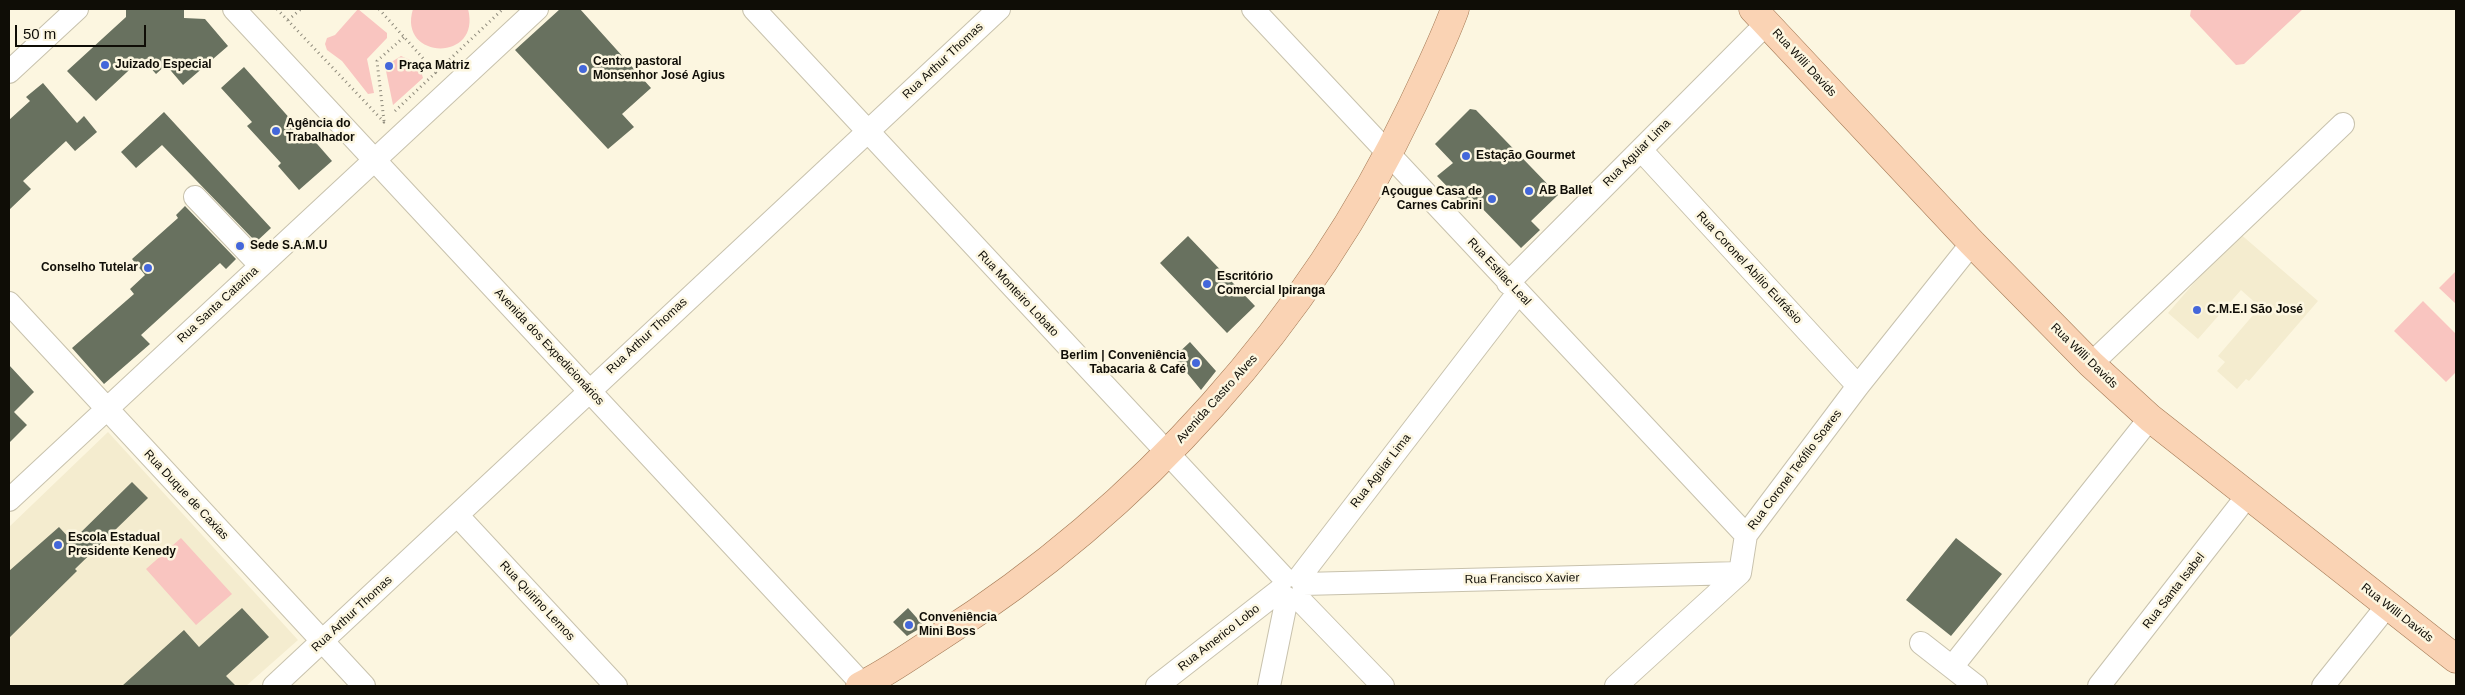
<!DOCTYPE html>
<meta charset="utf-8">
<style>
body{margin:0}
#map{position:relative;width:2465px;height:695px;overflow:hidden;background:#fcf6e0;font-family:Helvetica,sans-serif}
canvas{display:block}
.frame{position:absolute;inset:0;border:10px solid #0f0d06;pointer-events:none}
.scale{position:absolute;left:15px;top:25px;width:131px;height:22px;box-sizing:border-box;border:2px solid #0f0d06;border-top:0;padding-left:6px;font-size:15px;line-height:18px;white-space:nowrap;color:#0f0d06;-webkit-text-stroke:4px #fcf6e0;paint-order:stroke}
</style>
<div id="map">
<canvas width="2465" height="695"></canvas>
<div class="frame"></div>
<div class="scale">50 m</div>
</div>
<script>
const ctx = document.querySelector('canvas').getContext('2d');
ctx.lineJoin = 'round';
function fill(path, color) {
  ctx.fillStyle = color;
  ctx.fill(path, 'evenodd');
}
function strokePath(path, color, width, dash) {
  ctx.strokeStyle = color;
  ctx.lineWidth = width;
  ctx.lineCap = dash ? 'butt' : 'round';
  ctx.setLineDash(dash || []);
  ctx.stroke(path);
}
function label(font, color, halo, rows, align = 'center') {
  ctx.font = font + ' Helvetica,sans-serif';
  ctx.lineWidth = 5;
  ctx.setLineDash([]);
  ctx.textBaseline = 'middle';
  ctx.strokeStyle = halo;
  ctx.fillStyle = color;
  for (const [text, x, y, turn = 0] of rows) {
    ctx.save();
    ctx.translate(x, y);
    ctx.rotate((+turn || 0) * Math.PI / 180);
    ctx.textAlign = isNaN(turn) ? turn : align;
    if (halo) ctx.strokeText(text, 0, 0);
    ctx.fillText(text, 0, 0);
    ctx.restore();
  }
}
const built = new Path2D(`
 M2238,232L2318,301L2249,381L2246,379L2237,389L2217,371L2225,362L2218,356L2260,307L2241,290L2198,339L2168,313Z
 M108,432L298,640L246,686H9V527Z`);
const green = new Path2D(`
 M358,9L387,33V38L367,59L374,93L368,94L342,61L327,50L325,44L327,38L335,35Z
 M413,9H468C482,63 397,60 413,9Z
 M2191,9H2303L2244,64L2236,65L2190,16Z
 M401,56L419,64L423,78L393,105L385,66Z
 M2456,271V304L2439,288Z
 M2423,301L2456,334V372L2446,382L2394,331Z
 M181,538L232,594L196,625L146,569Z`);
const building = new Path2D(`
 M126,9H184V18L205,19L228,46L183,85L166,65L156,74L142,58L96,101L67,71L126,17Z
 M560,9H580L651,88L622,114L634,127L608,149L515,50Z
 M244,67L309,140L311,137L332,161L299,190L278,166L281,163L247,126L252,122L221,88Z
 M43,83L77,123L84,116L97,132L75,151L66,141L23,181L31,189L9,210V120L30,101L26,97Z
 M1470,109L1476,110L1558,195L1531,221L1540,230L1521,248L1471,197L1464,204L1437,176L1453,163L1435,144Z
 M164,112L271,228L256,242L162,145L136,168L121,152Z
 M185,206L236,259L226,269L220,263L141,335L150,344L104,384L72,348L134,294L130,289L145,275L132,259L178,218L176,215Z
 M1188,236L1255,306L1227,333L1160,263Z
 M1190,342L1216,371L1201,390L1174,357Z
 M9,365L34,392L14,412L27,425L9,443Z
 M132,482L148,498L75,569L77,571L9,638V571L59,527L72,541Z
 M1956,538L2002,574L1951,636L1906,600Z
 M242,608L269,637L226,676L236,686H122L184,630L199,647Z
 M908,608L924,626L907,636L893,622Z`);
const path = new Path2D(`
 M277,9L384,122L387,119
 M379,9L437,74
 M288,20L301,9
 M395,111L503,9
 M384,121L377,61L404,37`);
const minor = new Path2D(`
 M234,9L864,686
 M754,9L1284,578
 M1253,9L1746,535
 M9,72L77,9
 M1641,150L1858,386
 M195,197L260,265
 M1508,283L1767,23
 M9,303L364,686
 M2091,364L2343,124
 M9,500L537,9
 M457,515L616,686
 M1299,578L1518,293
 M1303,584L1740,573
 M1298,598L1383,686
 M1921,643L1976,686
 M1952,667L2150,418
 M274,686L999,9
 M1157,686L1280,590
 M1269,686L1287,598
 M1616,686L1740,573L1746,535L1858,386L1972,243
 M2099,686L2248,495
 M2323,686L2387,606`);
const major = new Path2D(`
 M1753,9L1972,243L2091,364L2150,418L2456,659
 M860,686C887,673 913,654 938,638C1141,509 1309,323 1412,106C1427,74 1443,42 1455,9`);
const markers = [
 [105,65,5,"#4467da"],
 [389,66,5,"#4467da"],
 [583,69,5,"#4467da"],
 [276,131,5,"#4467da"],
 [1466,156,5,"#4467da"],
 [1529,191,5,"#4467da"],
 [1492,199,5,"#4467da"],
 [240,246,5,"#4467da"],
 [148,268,5,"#4467da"],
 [1207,284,5,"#4467da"],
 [2197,310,5,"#4467da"],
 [1196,363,5,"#4467da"],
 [58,545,5,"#4467da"],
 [909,625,5,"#4467da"]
];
const streetNames = [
 ["Rua Arthur Thomas",943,61,-43],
 ["Rua Willi Davids",1804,63,47],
 ["Rua Aguiar Lima",1637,153,-45],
 ["Rua Coronel Abílio Eufrásio",1749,268,47],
 ["Rua Estilac Leal",1499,272,47],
 ["Rua Monteiro Lobato",1018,294,47],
 ["Rua Santa Catarina",218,305,-43],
 ["Rua Arthur Thomas",647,336,-43],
 ["Avenida dos Expedicionários",549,347,47],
 ["Rua Willi Davids",2084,356,44],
 ["Avenida Castro Alves",1217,399,-48],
 ["Rua Coronel Teófilo Soares",1795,470,-53],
 ["Rua Aguiar Lima",1381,471,-52],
 ["Rua Duque de Caxias",186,495,47],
 ["Rua Francisco Xavier",1522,579,-1],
 ["Rua Santa Isabel",2174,591,-52],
 ["Rua Quirino Lemos",537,601,47],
 ["Rua Willi Davids",2397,613,38],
 ["Rua Arthur Thomas",352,614,-43],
 ["Rua Americo Lobo",1219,638,-38]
];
const poiNames = [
 ["Centro pastoral",593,62],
 ["Monsenhor José Agius",593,76],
 ["Juizado Especial",115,65],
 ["Praça Matriz",399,66],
 ["Agência do",286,124],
 ["Trabalhador",286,138],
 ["Estação Gourmet",1476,156],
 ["AB Ballet",1539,191],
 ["Açougue Casa de",1482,192,"right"],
 ["Carnes Cabrini",1482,206,"right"],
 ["Sede S.A.M.U",250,246],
 ["Conselho Tutelar",138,268,"right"],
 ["Escritório",1217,277],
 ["Comercial Ipiranga",1217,291],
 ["C.M.E.I São José",2207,310],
 ["Berlim | Conveniência",1186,356,"right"],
 ["Tabacaria & Café",1186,370,"right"],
 ["Escola Estadual",68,538],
 ["Presidente Kenedy",68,552],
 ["Conveniência",919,618],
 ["Mini Boss",919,632]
];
fill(built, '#f4eccf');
fill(green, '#f9c5c0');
fill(building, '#68715f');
strokePath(minor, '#c8c2ad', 24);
strokePath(major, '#a57b57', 29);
strokePath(path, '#8e8a7b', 3, [1, 4]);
strokePath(minor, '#fff', 22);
strokePath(major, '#fad3b4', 28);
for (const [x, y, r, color] of markers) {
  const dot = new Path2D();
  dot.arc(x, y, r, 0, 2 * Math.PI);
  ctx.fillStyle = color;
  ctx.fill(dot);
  strokePath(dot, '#fcf6e0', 2);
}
label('12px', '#0f0d06', '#fcf6e0', streetNames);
label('bold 12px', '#0f0d06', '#fcf6e0', poiNames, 'left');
</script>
